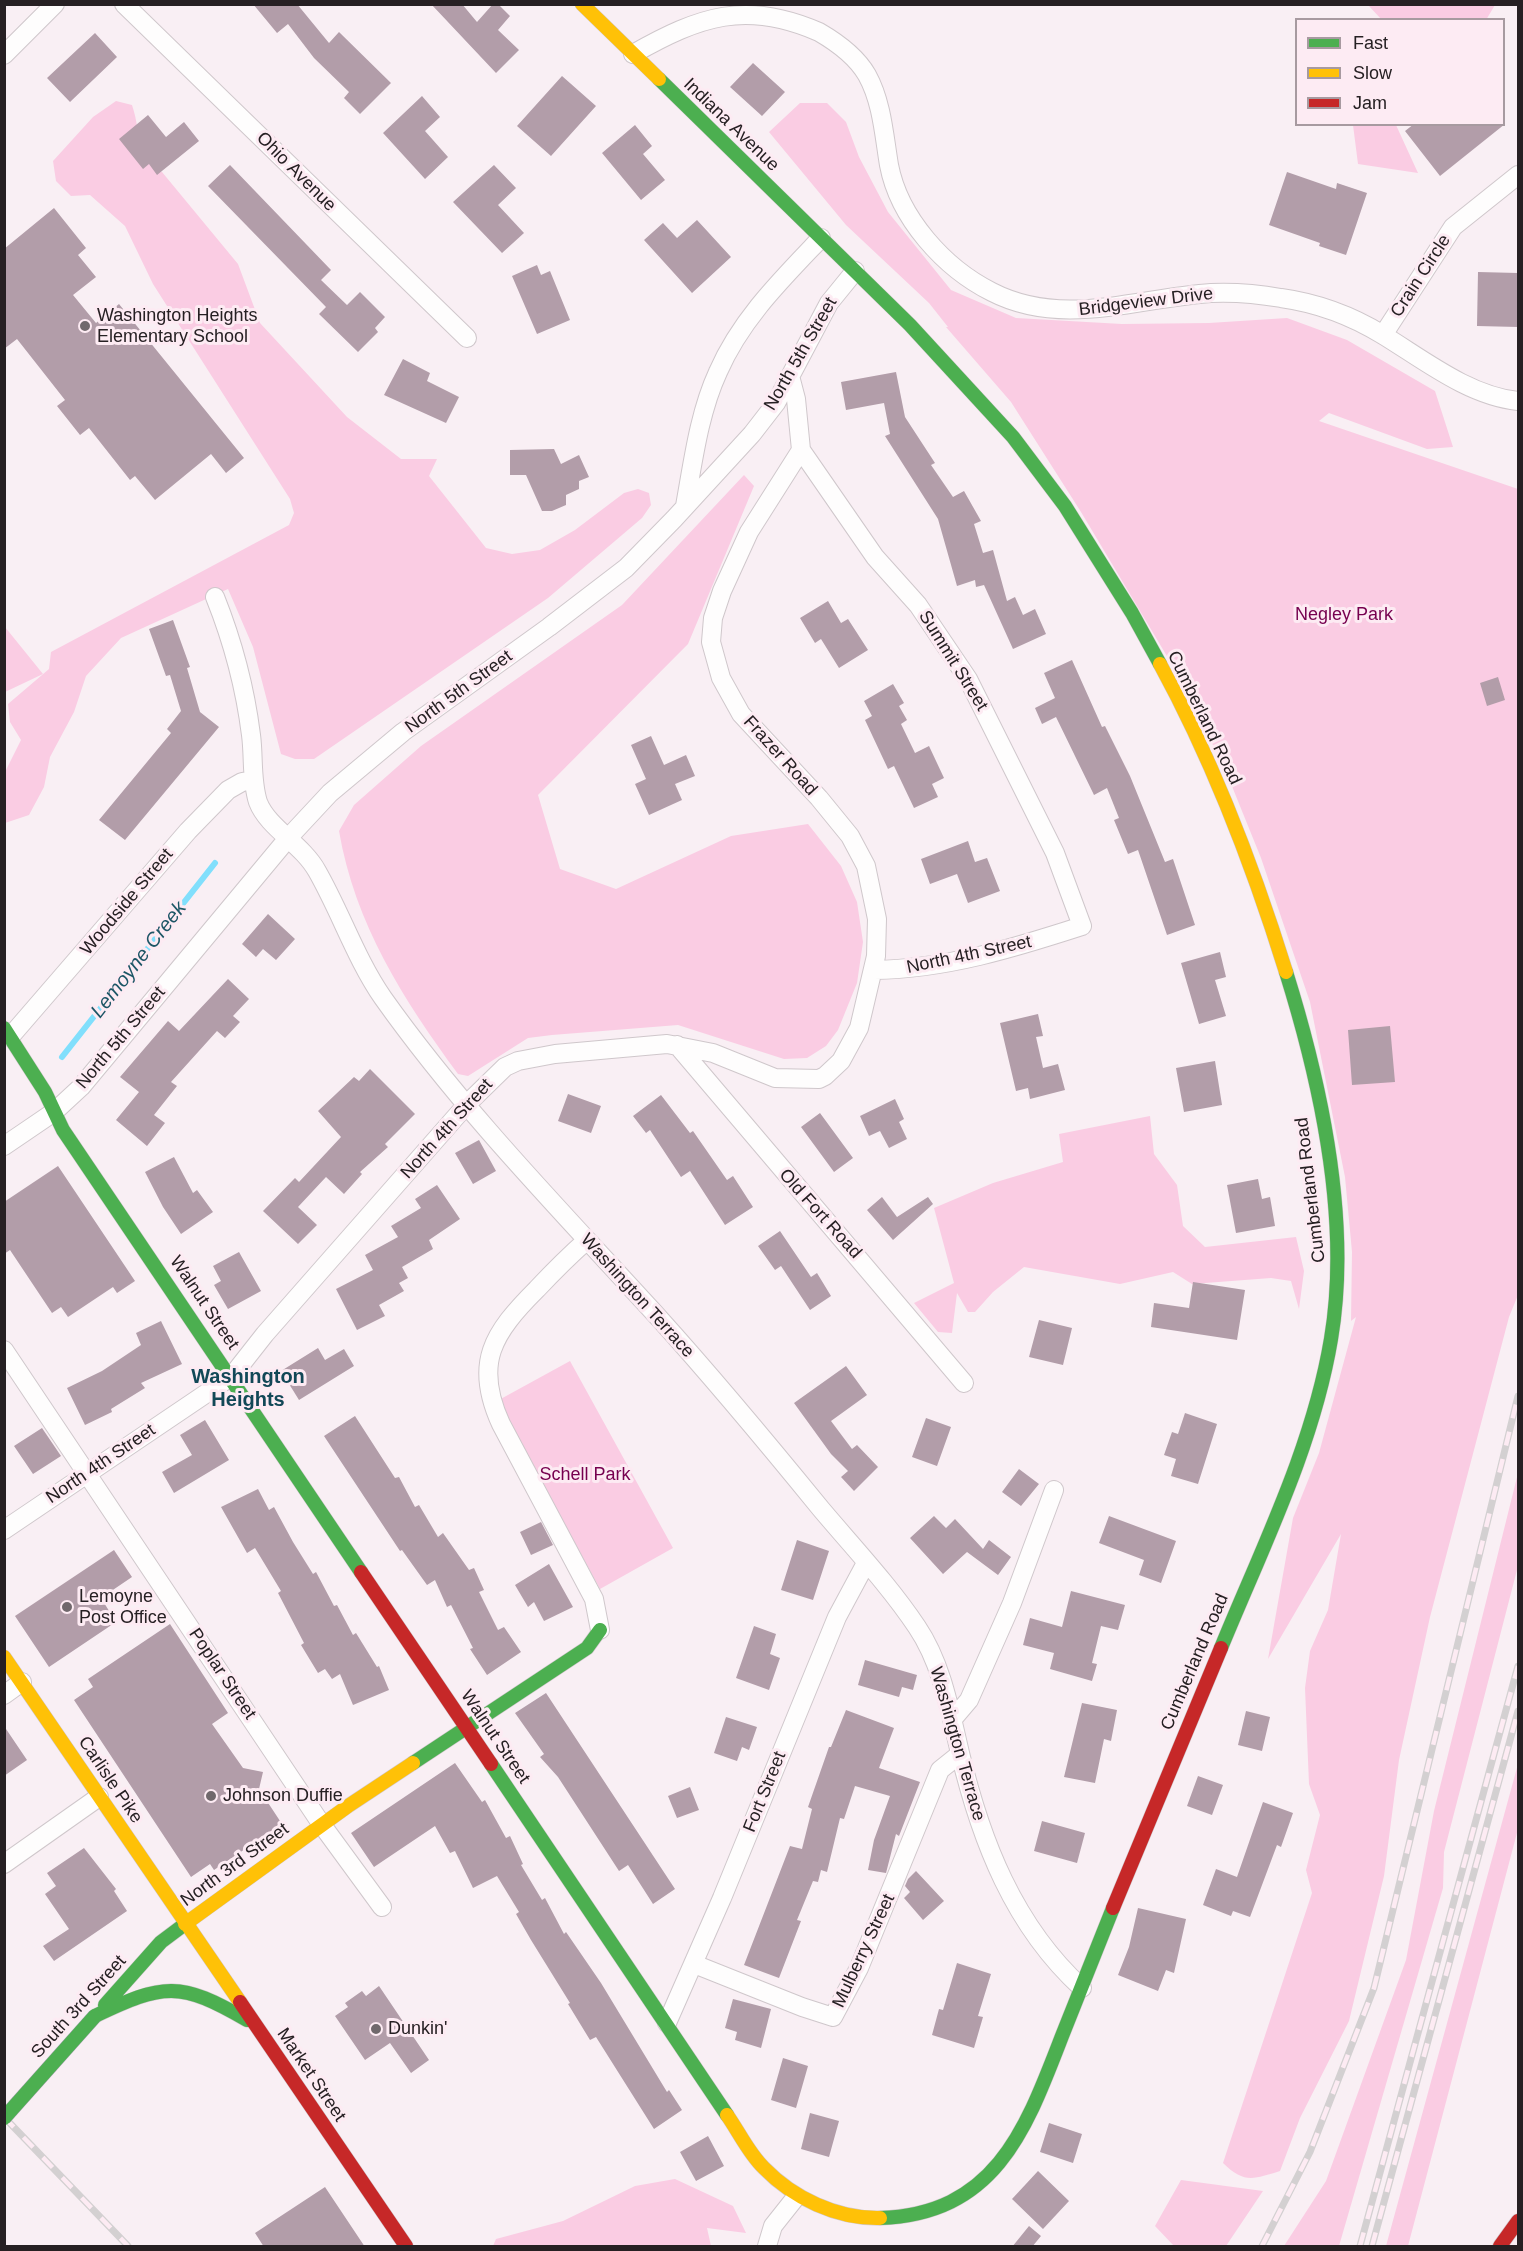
<!DOCTYPE html>
<style>
body{margin:0}
#map{position:relative;width:1523px;height:2251px;overflow:hidden;background:#f9eff4;font-family:Arial,sans-serif}
canvas{display:block}
.frame{position:absolute;inset:0;border:6px solid #262023;pointer-events:none}
.legend{position:absolute;left:1295px;top:18px;width:210px;height:108px;box-sizing:border-box;background:#fdebf3;border:2px solid #a79aa0;margin:0;padding:8px 10px;list-style:none;font-size:18px;color:#262023}
.legend li{display:flex;align-items:center;gap:12px;height:30px}
.legend b{width:30px;border:2px solid #a79aa0}
</style>
<div id="map">
<canvas width="1523" height="2251"></canvas>
<div class="frame"></div>
<ul class="legend">
<li><b style="height:8px;background:#4caf50"></b>Fast</li>
<li><b style="height:8px;background:#ffc107"></b>Slow</li>
<li><b style="height:8px;background:#c62828"></b>Jam</li>
</ul>
</div>
<script>
const ctx = document.querySelector('canvas').getContext('2d');
ctx.lineJoin = 'round';
function fill(path, color) {
  ctx.fillStyle = color;
  ctx.fill(path, 'evenodd');
}
function strokePath(path, color, width, dash) {
  ctx.strokeStyle = color;
  ctx.lineWidth = width;
  ctx.lineCap = dash ? 'butt' : 'round';
  ctx.setLineDash(dash || []);
  ctx.stroke(path);
}
function label(font, color, halo, rows, align = 'center') {
  ctx.font = font + ' Arial,sans-serif';
  ctx.lineWidth = 6;
  ctx.setLineDash([]);
  ctx.textBaseline = 'middle';
  ctx.strokeStyle = halo;
  ctx.fillStyle = color;
  for (const [text, x, y, turn = 0] of rows) {
    ctx.save();
    ctx.translate(x, y);
    ctx.rotate((+turn || 0) * Math.PI / 180);
    ctx.textAlign = isNaN(turn) ? turn : align;
    if (halo) ctx.strokeText(text, 0, 0);
    ctx.fillText(text, 0, 0);
    ctx.restore();
  }
}
const green = new Path2D(`
 M1368,5H1495L1486,20L1381,19Z
 M116,101L132,105C143,138 131,146 162,172L238,264L260,323L347,417L401,459H437L429,476L486,548L512,554L540,550L575,530L624,493L638,489L649,493L651,505L642,518L548,598L314,759H295L281,754L253,647L228,589L121,638L86,676L74,712L50,757L44,787L29,815L5,823V772L21,740L10,722L8,704L49,669L51,652L289,525L294,513L290,499L153,284L125,226L90,195L71,196L56,181L53,161L93,117Z
 M800,103H827L846,122L859,157L888,212L951,290L1016,318L1122,324L1209,323L1287,318L1347,340L1435,391L1453,447L1427,449L1329,413L1319,421L1518,489V1295L1509,1317L1430,1617L1399,1760L1384,1876L1349,2021L1300,2118L1280,2171C1254,2179 1244,2184 1223,2163L1312,1893L1306,1870L1320,1815L1309,1784L1305,1688L1310,1651L1328,1610L1341,1534L1268,1659L1293,1518L1319,1453L1356,1317L1351,1321L1352,1252L1345,1177L1310,1002L1261,858L1225,769L1174,668L1081,512L1011,402L946,327H948L929,303L846,225L769,132Z
 M1353,125H1396L1418,173L1358,164Z
 M744,475L754,486L688,644L538,795L560,869L616,889L731,836L808,824L841,866L857,902L863,942L857,983L838,1030L826,1046L807,1058L784,1059L678,1025L552,1035L528,1038L468,1076L458,1074C403,999 355,924 339,831L354,805L421,746L622,605Z
 M5,627L43,674L5,692H4Z
 M1150,1116L1154,1154L1177,1185L1183,1226L1205,1247L1296,1237L1304,1271L1299,1309L1291,1281L1271,1278L1192,1284L1173,1272L1120,1284L1024,1267L993,1292L975,1312H968L957,1293L952,1333L938,1332L914,1303L954,1283L934,1208L993,1183L1063,1162L1059,1134Z
 M570,1361L673,1548L600,1589L497,1401Z
 M1518,1473V1566L1444,1852L1443,1888L1339,2246H1284L1326,2181L1406,1960L1434,1811Z
 M1518,1764V1829L1408,2246H1386Z
 M675,2179L733,2206L746,2233L707,2228L711,2246H493L496,2239L563,2221L635,2186Z
 M1181,2180L1263,2191L1226,2246H1174L1155,2226Z`);
const stream = new Path2D(`
 M62,1057L215,863`);
const building = new Path2D(`
 M253,4H297L329,43L339,32L391,83L360,114L344,98L349,92L314,58L288,24L277,33Z
 M431,4H462L477,22L493,4H498L510,16L498,30L519,50L496,73Z
 M95,33L117,57L70,102L47,78Z
 M753,63L785,92L762,116L730,87Z
 M562,76L596,106L551,156L517,126Z
 M422,96L440,117L425,131L448,157L425,179L383,133Z
 M148,115L166,137L184,122L199,141L157,175L149,164L143,169L119,139Z
 M1414,124H1505L1440,176L1405,131Z
 M635,125L652,146L643,154L665,180L641,200L602,153Z
 M230,165L331,270L321,280L347,305L360,292L385,317L375,328L378,332L358,352L319,314L326,307L208,186Z
 M494,165L516,188L498,205L524,233L502,253L453,202Z
 M1287,172L1336,189L1337,183L1367,193L1346,255L1319,246L1320,243L1269,225Z
 M54,208L86,248L78,255L96,277L73,295L96,323L119,304L244,458L226,473L211,454L155,500L135,476L130,480L89,428L80,435L57,406L65,400L17,339L4,349V249Z
 M697,220L731,257L692,293L644,240L663,223L677,238Z
 M537,265L541,275L550,271L570,320L537,334L512,276Z
 M1478,272L1518,273V327L1477,326Z
 M403,359L430,373L427,381L459,397L446,423L384,395Z
 M896,372L905,417L935,463L931,465L953,497L964,491L981,521L974,524L983,553L993,550L1007,601L1015,597L1023,615L1035,609L1046,634L1013,649L984,585L976,587L975,580L957,586L938,519L885,436L890,434L884,403L846,410L841,382Z
 M554,449L561,464L579,455L589,477L579,481V489L566,495V505L552,511H542L526,475H510V450Z
 M828,601L841,623L848,619L868,650L839,668L821,639L815,643L800,618Z
 M173,620L190,667L187,668L200,712L219,727L125,840L99,820L171,733L167,729L181,711L170,675L166,676L149,629Z
 M1072,660L1102,727L1105,726L1130,776L1165,862L1173,859L1195,925L1167,935L1138,850L1128,854L1114,820L1119,818L1107,788L1094,795L1056,717L1042,724L1035,708L1055,698L1044,673Z
 M1498,677L1505,700L1487,706L1480,683Z
 M893,684L904,703L899,706L907,720L901,724L915,753L929,746L944,778L932,784L938,797L914,808L894,766L888,769L865,720L872,716L864,701Z
 M651,736L664,765L686,755L695,776L675,784L682,800L649,815L635,784L646,779L631,745Z
 M968,841L975,862L987,858L1000,891L968,903L957,874L930,884L921,859Z
 M268,914L295,939L276,960L263,949L256,957L242,944Z
 M1220,952L1226,977L1215,980L1226,1016L1199,1024L1181,963Z
 M228,979L249,999L233,1016L240,1022L225,1038L217,1031L171,1082L177,1086L154,1115L165,1123L147,1146L116,1120L139,1092L120,1077L168,1021L179,1031Z
 M1038,1014L1043,1036L1036,1037L1043,1068L1058,1064L1065,1090L1030,1099L1028,1088L1016,1091L1000,1023Z
 M1390,1026L1395,1082L1352,1085L1348,1030Z
 M1215,1061L1222,1105L1184,1112L1176,1068Z
 M370,1069L415,1114L385,1144L388,1147L360,1172L362,1174L344,1194L326,1177L298,1207L317,1225L298,1244L263,1211L295,1178L299,1182L341,1137L318,1111L354,1077L359,1081Z
 M568,1094L601,1106L591,1133L558,1121Z
 M661,1095L690,1133L693,1131L727,1180L733,1176L753,1207L725,1225L690,1171L681,1177L650,1130L646,1133L633,1116Z
 M895,1099L904,1119L899,1122L907,1139L889,1148L880,1131L869,1136L860,1116Z
 M820,1113L853,1158L834,1172L801,1127Z
 M479,1140L496,1171L473,1184L455,1153Z
 M174,1157L193,1193L197,1190L213,1212L181,1234L163,1207L145,1172Z
 M58,1166L135,1281L117,1293L113,1287L68,1317L61,1307L52,1313L10,1250L4,1254V1202Z
 M1258,1179L1262,1199L1270,1197L1275,1226L1236,1233L1227,1185Z
 M437,1185L460,1219L429,1240L433,1249L402,1267L408,1278L399,1283L404,1291L379,1305L385,1316L357,1330L336,1289L373,1270L365,1255L398,1237L391,1226L421,1208L415,1199Z
 M882,1197L897,1217L928,1197L933,1204L893,1240L867,1210Z
 M780,1231L811,1277L817,1273L831,1296L810,1310L781,1266L775,1270L758,1246Z
 M239,1252L261,1291L228,1309L214,1285L221,1281L213,1266Z
 M1193,1282L1245,1290L1237,1340L1151,1327L1154,1303L1189,1308Z
 M1039,1320L1072,1328L1063,1365L1029,1357Z
 M161,1321L182,1364L141,1383L145,1388L111,1409L112,1412L85,1425L67,1388L102,1371L141,1345L136,1333Z
 M318,1348L325,1360L344,1349L354,1366L299,1400L281,1371Z
 M846,1366L867,1395L831,1421L852,1449L857,1445L878,1467L854,1491L841,1477L848,1471L831,1454L794,1403Z
 M1185,1413L1217,1424L1198,1484L1171,1476L1176,1459L1164,1455L1172,1432L1178,1434Z
 M355,1416L395,1478L399,1477L415,1507L419,1505L438,1537L443,1533L469,1570L474,1568L484,1590L479,1592L498,1630L504,1627L521,1652L487,1675L470,1649L473,1648L451,1605L447,1607L435,1580L427,1585L402,1550L400,1551L324,1436Z
 M926,1418L951,1427L937,1466L912,1457Z
 M205,1420L229,1460L174,1493L162,1472L192,1455L180,1435Z
 M42,1428L61,1456L33,1474L14,1446Z
 M1019,1469L1039,1484L1021,1506L1002,1492Z
 M258,1489L269,1510L274,1507L293,1542L313,1574L316,1572L334,1606L337,1605L353,1635L356,1633L377,1667L379,1666L389,1690L353,1705L340,1674L332,1679L325,1669L318,1673L301,1645L304,1643L278,1593L281,1591L255,1548L247,1553L221,1507Z
 M934,1516L946,1528L955,1519L983,1549L989,1540L1011,1557L998,1575L967,1552L943,1574L910,1538Z
 M1109,1516L1176,1541L1161,1583L1139,1575L1144,1560L1099,1543Z
 M541,1522L553,1545L531,1555L520,1532Z
 M797,1540L829,1551L813,1600L781,1590Z
 M114,1550L132,1577L101,1598L116,1622L49,1667L15,1616Z
 M549,1564L573,1607L544,1621L534,1602L528,1607L515,1585Z
 M1071,1591L1125,1605L1118,1630L1101,1626L1092,1663L1097,1664L1092,1681L1050,1669L1054,1653L1023,1645L1030,1618L1062,1627Z
 M170,1624L228,1713L212,1724L243,1768L263,1772L259,1789L282,1824L214,1870L210,1864L191,1877L74,1700L93,1687L88,1679Z
 M754,1626L776,1634L770,1654L780,1658L769,1690L736,1678Z
 M865,1660L917,1675L913,1690L902,1687L899,1697L858,1685Z
 M546,1693L675,1889L653,1904L628,1865L619,1871L558,1777L540,1757L544,1754L515,1713Z
 M1082,1703L1117,1710L1111,1741L1104,1739L1095,1783L1064,1777Z
 M846,1710L894,1728L879,1768L920,1782L899,1836L896,1834L886,1873L868,1870L874,1840L890,1796L855,1786L844,1819L840,1818L827,1872L821,1870L818,1882L813,1881L797,1920L801,1921L779,1978L744,1965L790,1846L802,1849L812,1809L808,1807L829,1747H831Z
 M1246,1711L1270,1717L1262,1751L1238,1745Z
 M726,1717L757,1727L749,1750L742,1747L737,1761L714,1753Z
 M4,1726L27,1760L4,1776Z
 M455,1763L482,1802L485,1800L506,1838L510,1836L523,1864L521,1865L542,1900L545,1898L564,1934L566,1932L601,1983L667,2092L669,2090L682,2110L654,2129L596,2037L590,2040L568,2004L570,2003L531,1940L516,1914L519,1912L497,1876L473,1888L455,1851L450,1853L435,1826L374,1867L351,1833Z
 M1198,1776L1223,1785L1212,1815L1187,1806Z
 M690,1787L699,1810L677,1818L668,1796Z
 M1263,1802L1293,1813L1281,1847L1277,1845L1250,1917L1233,1911L1231,1916L1203,1905L1216,1869L1237,1877Z
 M1042,1821L1085,1833L1077,1863L1034,1851Z
 M84,1848L116,1889L114,1891L127,1911L54,1961L43,1946L69,1929L45,1894L56,1886L47,1873Z
 M916,1871L944,1901L923,1920L904,1898L910,1892L905,1886L908,1879Z
 M1138,1908L1186,1919L1174,1973L1166,1970L1158,1991L1118,1975L1129,1947Z
 M957,1963L991,1974L978,2016L983,2017L974,2048L932,2035L939,2009L943,2010Z
 M379,1986L429,2060L411,2073L390,2043L365,2060L335,2016L348,2007L345,2003L362,1991L366,1996Z
 M733,1999L771,2009L761,2048L735,2040L737,2032L725,2028Z
 M783,2058L808,2066L796,2108L771,2100Z
 M810,2113L839,2121L829,2157L801,2149Z
 M1049,2123L1082,2134L1073,2163L1040,2152Z
 M708,2136L724,2166L696,2181L680,2152Z
 M1038,2171L1069,2201L1043,2229L1012,2199Z
 M325,2187L365,2247H264L255,2233Z
 M1029,2226L1041,2236L1032,2247H1012Z`);
const street = new Path2D(`
 M124,4L467,338
 M633,54C700,16 746,0 819,32C838,43 856,56 867,75C882,102 884,135 889,165C899,218 944,268 992,292C1062,328 1137,298 1211,293C1234,292 1258,294 1281,298C1317,303 1352,316 1383,335C1424,360 1469,396 1518,401
 M4,55L55,4
 M1383,335L1453,227L1518,175
 M801,450L875,557L918,605L968,679L1055,853L1082,926C1014,948 946,969 874,970
 M685,506C693,462 699,413 718,372C741,319 782,279 821,238
 M215,597C233,642 245,687 251,735C254,757 251,780 258,802C268,828 302,844 317,871C341,913 356,959 383,998C463,1111 565,1215 658,1317C714,1379 768,1444 821,1509C853,1547 889,1585 917,1627C942,1664 950,1711 960,1753C981,1841 1014,1926 1082,1988
 M10,1037L188,831L228,790L242,782L253,780
 M677,1045L964,1383
 M4,1146L54,1112L81,1087L289,837L330,793L403,732L549,627L626,568L674,519L752,434L776,403L829,303L855,271
 M587,1240C569,1256 553,1272 537,1289C493,1333 473,1363 501,1424L594,1599L600,1630
 M4,1350L322,1825L382,1907
 M4,1530L232,1376L265,1334L468,1103L505,1067L518,1061L555,1054L667,1044L713,1053L775,1078L819,1079L825,1076L841,1061L859,1028L876,956L877,919L866,866L850,836L819,798L741,714L721,678L711,642L713,618L722,591L749,532L801,450L796,399L790,376
 M4,1695L22,1682
 M952,1720L969,1700L1012,1603L1054,1490
 M4,1864L99,1797
 M694,1964L802,2007L833,2017L859,1968L940,1770L960,1754
 M667,2023L722,1898L837,1617L866,1563
 M767,2246L773,2226L796,2197`);
const fast = new Path2D(`
 M659,79L910,325L1013,437L1065,506L1132,613L1160,664
 M4,1028L45,1092L63,1130L361,1572
 M1221,1648C1262,1548 1313,1447 1331,1339C1351,1221 1321,1084 1286,972
 M413,1763L587,1648L600,1630
 M491,1764L727,2115
 M105,2005L161,1942L185,1924
 M95,2016C164,1983 180,1981 247,2020
 M880,2218C996,2214 1026,2129 1062,2036C1079,1993 1096,1951 1113,1908`);
const slow = new Path2D(`
 M582,4L659,79
 M1160,664C1213,761 1253,866 1286,972
 M4,1657L240,2002
 M185,1924L348,1806L413,1763
 M727,2115C739,2132 749,2154 764,2168C793,2198 837,2219 880,2218`);
const jam = new Path2D(`
 M361,1572L491,1764
 M1113,1908L1221,1648
 M240,2002L406,2246
 M1500,2246L1518,2221`);
const rail = new Path2D(`
 M4,2117L128,2246
 M1262,2246L1310,2152L1374,1988L1518,1396
 M1360,2246L1518,1666
 M1372,2246L1518,1711`);
const fastBridge = new Path2D(`
 M4,2118L95,2016`);
const markers = [
 [85,326,6,"#70686c"],
 [67,1607,6,"#70686c"],
 [211,1796,6,"#70686c"],
 [376,2029,6,"#70686c"]
];
const streetNames = [
 ["Indiana Avenue",731,125,44],
 ["Ohio Avenue",296,172,45],
 ["Crain Circle",1421,276,-57],
 ["Bridgeview Drive",1146,302,-7],
 ["North 5th Street",801,354,-60],
 ["Summit Street",953,661,58],
 ["North 5th Street",459,692,-36],
 ["Cumberland Road",1204,718,64],
 ["Frazer Road",780,756,48],
 ["Woodside Street",127,902,-50],
 ["North 4th Street",969,955,-12],
 ["North 5th Street",121,1038,-50],
 ["North 4th Street",447,1129,-48],
 ["Cumberland Road",1311,1190,-97],
 ["Old Fort Road",820,1214,48],
 ["Washington Terrace",637,1296,48],
 ["Walnut Street",204,1303,56],
 ["North 4th Street",101,1464,-34],
 ["Cumberland Road",1195,1662,-67],
 ["Poplar Street",222,1674,56],
 ["Walnut Street",495,1737,56],
 ["Washington Terrace",957,1744,74],
 ["Carlisle Pike",110,1780,56],
 ["Fort Street",765,1792,-68],
 ["North 3rd Street",235,1865,-36],
 ["Mulberry Street",864,1951,-65],
 ["South 3rd Street",79,2007,-48],
 ["Market Street",311,2075,56]
];
const poiNames = [
 ["Washington Heights",97,316],
 ["Elementary School",97,337],
 ["Lemoyne",79,1597],
 ["Post Office",79,1618],
 ["Johnson Duffie",223,1796],
 ["Dunkin'",388,2029]
];
const parkNames = [
 ["Negley Park",1344,615],
 ["Schell Park",585,1475]
];
const waterNames = [
 ["Lemoyne Creek",139,960,-52]
];
const neighbourhoodNames = [
 ["Washington",248,1377],
 ["Heights",248,1400]
];
fill(green, '#facce3');
strokePath(stream, '#81dffc', 6);
fill(building, '#b29da9');
strokePath(street, '#cfc7cb', 20);
strokePath(fast, '#cfc7cb', 15);
strokePath(slow, '#cfc7cb', 15);
strokePath(jam, '#cfc7cb', 15);
strokePath(street, '#fefdfd', 18);
strokePath(fast, '#4caf50', 14);
strokePath(slow, '#ffc107', 14);
strokePath(jam, '#c62828', 14);
strokePath(rail, '#d3d0d1', 7);
strokePath(rail, '#fdebf3', 4.5, [14]);
strokePath(fastBridge, '#9ca1a6', 15, []);
strokePath(fastBridge, '#4caf50', 14);
for (const [x, y, r, color] of markers) {
  const dot = new Path2D();
  dot.arc(x, y, r, 0, 2 * Math.PI);
  ctx.fillStyle = color;
  ctx.fill(dot);
  strokePath(dot, '#fdebf3', 2);
}
label('18px', '#262023', '#fdebf3', streetNames);
label('18px', '#262023', '#fdebf3', poiNames, 'left');
label('18px', '#76004f', '#fdebf3', parkNames);
label('italic 20px', '#1d5666', '#fdebf3', waterNames);
label('bold 20px', '#124857', '#fdebf3', neighbourhoodNames);
</script>
